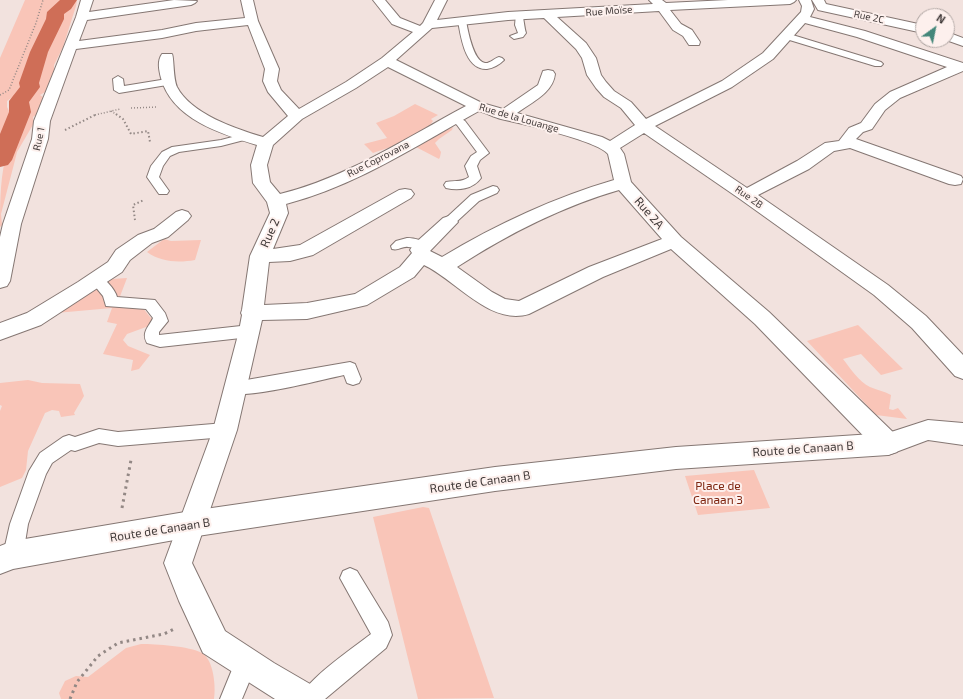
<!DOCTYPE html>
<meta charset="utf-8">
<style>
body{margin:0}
#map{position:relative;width:963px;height:699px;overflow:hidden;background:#f2e2de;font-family:"Exo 2",sans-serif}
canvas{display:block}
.north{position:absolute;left:915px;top:8px;width:40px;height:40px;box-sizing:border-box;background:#fdf0ed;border:1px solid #b2a8a5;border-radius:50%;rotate:33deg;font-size:11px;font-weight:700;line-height:16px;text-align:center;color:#423b3a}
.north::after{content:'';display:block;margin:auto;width:14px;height:18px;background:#44877a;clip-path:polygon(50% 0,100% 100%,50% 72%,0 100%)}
</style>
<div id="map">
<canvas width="963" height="699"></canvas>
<div class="north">N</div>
</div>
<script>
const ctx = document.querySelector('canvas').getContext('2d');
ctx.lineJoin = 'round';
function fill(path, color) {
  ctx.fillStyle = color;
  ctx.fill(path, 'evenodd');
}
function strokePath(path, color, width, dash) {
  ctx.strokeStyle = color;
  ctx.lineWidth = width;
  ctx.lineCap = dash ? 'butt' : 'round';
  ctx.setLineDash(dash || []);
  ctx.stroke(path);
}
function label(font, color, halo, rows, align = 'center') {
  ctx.font = font + ' "Exo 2",sans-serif';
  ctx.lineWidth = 4;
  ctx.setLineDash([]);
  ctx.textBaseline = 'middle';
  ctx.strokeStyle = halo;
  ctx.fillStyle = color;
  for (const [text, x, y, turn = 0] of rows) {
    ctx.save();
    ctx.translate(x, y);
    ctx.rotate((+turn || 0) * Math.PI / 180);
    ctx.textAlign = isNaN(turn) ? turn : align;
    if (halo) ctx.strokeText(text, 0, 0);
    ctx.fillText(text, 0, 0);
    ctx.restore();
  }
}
const green = new Path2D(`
 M25,0H63L48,19L44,34L29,68L28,76L17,94L7,101V107L12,117L0,145V58Z
 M72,0H77L76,6L63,47L54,65V74L47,91L40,95L43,97L39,113L33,117L34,123L17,152L14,164L1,214L2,225L0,227C0,201 0,174 8,149C14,135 27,117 23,100L35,85L36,74L49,40L57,29L61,10L67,6Z
 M415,104L438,115L431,119L433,121C423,137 391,147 373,153L364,144L387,138L376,123L394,116Z
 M453,127L452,130L439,139L435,143L441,152L440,157L439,159L414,146Z
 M164,239L171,241L201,240L195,260C178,263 161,262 147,252Z
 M127,278L119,299L143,308L150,317L157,323L127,334L123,340L128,346L150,355L139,369L131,371L133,360L103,354L117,324L107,322L112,308L56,313L74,300L112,279Z
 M858,325L903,369L881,375L861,354L843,359C850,368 859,382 870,387C877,390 884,391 891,395L889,409L893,410L898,408L907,419L876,415L807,341Z
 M28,380L42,383L80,384L84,396L74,413L75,415L61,417L59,411L52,410L45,413L28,451L26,470L22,478L0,487V411L2,406L0,405V383Z
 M754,470L770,508L698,515L685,476Z
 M423,507L429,508L494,698L418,699L373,517Z
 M141,644C156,644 189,646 202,653C214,660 216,688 214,699H61L59,693L65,681L76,676L88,677L126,648Z`);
const canal = new Path2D(`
 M60,0H77L71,9L64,14V19L48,52L39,83L40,87L29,102L31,112L12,160L8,165L0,167V134L9,112V101L20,87L19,83L30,52L46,19L47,12Z`);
const pathFar2 = new Path2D(`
 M0,95L9,90L36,23L43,0
 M131,108L158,107
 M111,111L117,115
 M95,115L120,109`);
const pathFar1 = new Path2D(`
 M116,114L123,119L131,134L148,131L150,142
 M65,130L97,114
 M135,220L133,205L144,200`);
const path = new Path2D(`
 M122,508L131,460
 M70,699L77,682L98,656L118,643L164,634L174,629`);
const service = new Path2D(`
 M516,14H522C524,19 524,27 526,33L523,37L514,39L510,36L518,33L515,25Z
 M462,18L466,21C468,31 473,61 485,63C489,64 495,58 499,57L502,58L504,60C499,65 493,68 487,69C465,70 461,37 458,21Z
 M786,33L881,62L883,64L881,66H875L783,38L782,36L783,34Z
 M118,76L123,79L124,86L167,79L172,82L167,85L119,93L114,90L113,79Z
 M455,115L465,121L489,153L480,160L477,166L481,178C473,189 459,191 446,188L444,185L446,182C455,180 461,183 469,177L465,166L471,156L477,152L457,125L450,118Z
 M244,134L248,135L249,137L248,139L221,146L179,152L170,156L163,166L159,177L169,191L167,194H159L147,177L151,166L162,152L172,147L221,140Z
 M493,186L497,187L499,190L497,193L479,201L453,225H445L443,222L445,219L471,195Z
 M407,238C414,238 425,240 429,247L428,250C420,252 416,247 408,247C402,246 399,251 392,249L391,246L396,241Z
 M96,274C104,277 115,289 117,297L155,300L165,313L168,321L159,332V335L250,325L255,327L257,331L255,335L250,337L160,347L147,343C141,332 149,327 153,318L146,309L106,306L103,296L89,279L91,276Z
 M350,362L355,364L361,379L359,383L353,385L347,383L344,375C321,380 248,399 229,393L227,388L229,383Z
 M225,423L231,425L233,430L231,435L225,437L118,446L99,443L75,451L71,450L52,463L46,474L28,524L23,555L20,562L13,564L6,562L3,555L10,524L29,471L40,453L63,437L69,435L75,437L99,429L118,432Z
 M350,568L357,571L388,622L392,635L386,648L325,699H299C307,679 353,648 371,634L340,578L343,571Z
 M246,652L254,655L257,663L242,699H220L238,655Z`);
const minor = new Path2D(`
 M81,0H93L89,12L174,0L197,1L195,3L191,5L87,20L79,41L162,30L196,23L245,18L241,0H253L258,21L279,69L277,81L281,90L299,109L346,82L382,58L413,32L392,24L373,0H385L400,18L420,26L423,23L435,0H447L437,20L508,12L653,4L649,0H662L666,3L728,0H796L794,2L790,4L670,10L681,24L692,30L700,42L699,45H689L683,36L673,30L659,11L557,17L586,43L596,58L601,75L606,82L614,91L631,102L646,119L722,81L763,53L801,12L802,6L799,0H811L814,9L810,17L865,31L963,63V71L900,98L885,110L872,129L863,132L856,139L961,176L963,179L961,184L955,185L949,184L850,148L834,151L809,169L758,195L888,285L926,316L963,355V379L955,376L912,328L874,295L740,199L644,133L620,148L624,154L631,182L681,237L769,312L897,436L900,444L897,452L888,455L879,452L755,324L671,249L603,277L529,314C490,326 456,280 424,265L414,277L367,305L307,319L262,320L237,430L192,563L225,631L274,663L317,688L322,699H275L203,653L179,601L164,563L213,430L239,331L242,315L241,313L242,310L250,256L270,213L267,202L253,183L251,165L257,145C221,134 172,119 161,78C159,70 157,61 162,54H172C174,57 173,78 177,87C191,114 236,129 263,137L288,116L268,92L263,81L265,69L248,25L196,31L162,38L76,49L50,121L48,139L21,224L10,281L7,286L0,288V237L3,224L32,139L34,121L76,17ZM544,18L576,49L582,58L587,75L596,88L604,97L621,108L635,125L610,141L602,137L517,113C532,102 553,93 555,74L553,71L548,70L543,71L538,85L503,109L482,103L396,60L432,28L508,20ZM805,23L857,37L947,67L890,92L875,104L861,123L849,128L839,141L825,143L797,161L747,188L655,126L732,87L773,59ZM388,67L466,106C406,138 346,178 280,194L270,182L267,165L273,145L302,119L356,88ZM479,111C486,113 494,117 501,119C520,123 598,141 608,154L614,180C553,198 497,224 442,257L430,251L458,222L455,218L449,216L443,218L413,245L410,250L412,253L400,267L355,294L307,303L264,305L269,262L290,261L313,255L411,198L414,194L411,190L405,189L399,190L300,245L273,249L288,213L286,204C355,186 416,146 479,111ZM619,190L662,239L589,267L519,301L505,299L492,292L457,267C508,234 561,207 619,190Z
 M812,0H824L826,4L923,25V33L818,10Z
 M947,32L963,38V46L946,40Z
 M182,210L188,212L191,216L188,220L168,237L152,243L130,260L122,272L41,325L0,340V323L27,313L78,282L108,262L116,250L138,235L154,229L176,212Z`);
const tertiary = new Path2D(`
 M928,420L963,423V445L928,440L888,455L676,469L495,491L191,537L13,569L0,574V546L13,541L191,511L495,467L676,447L888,433Z`);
const farStreetnames = [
 ["Rue Moïse",609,11,-4],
 ["Rue 2C",869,17,12],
 ["Rue de la Louange",519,118,16],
 ["Rue 1",39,139,-78],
 ["Rue Coprovana",378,159,-27],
 ["Rue 2B",749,197,35]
];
const streetNames = [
 ["Rue 2A",649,213,49],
 ["Rue 2",270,233,-66],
 ["Route de Canaan B",803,449,-4],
 ["Route de Canaan B",480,482,-8],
 ["Route de Canaan B",160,530,-9]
];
const parkNames = [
 ["Place de",718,486],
 ["Canaan 3",718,500]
];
fill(green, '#f9c5b8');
fill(canal, '#cf6e57');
strokePath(service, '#857773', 2);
strokePath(minor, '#857773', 2);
strokePath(tertiary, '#857773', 2);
strokePath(pathFar2, '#938885', 1.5, [1, 2]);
strokePath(pathFar1, '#938885', 2, [1.5, 2.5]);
strokePath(path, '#938885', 3, [2.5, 4]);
fill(service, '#fff');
fill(minor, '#fff');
fill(tertiary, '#fff');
label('10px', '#423b3a', '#fdf0ed', farStreetnames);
label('12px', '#423b3a', '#fdf0ed', streetNames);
label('12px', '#7f2712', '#fdf0ed', parkNames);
</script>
